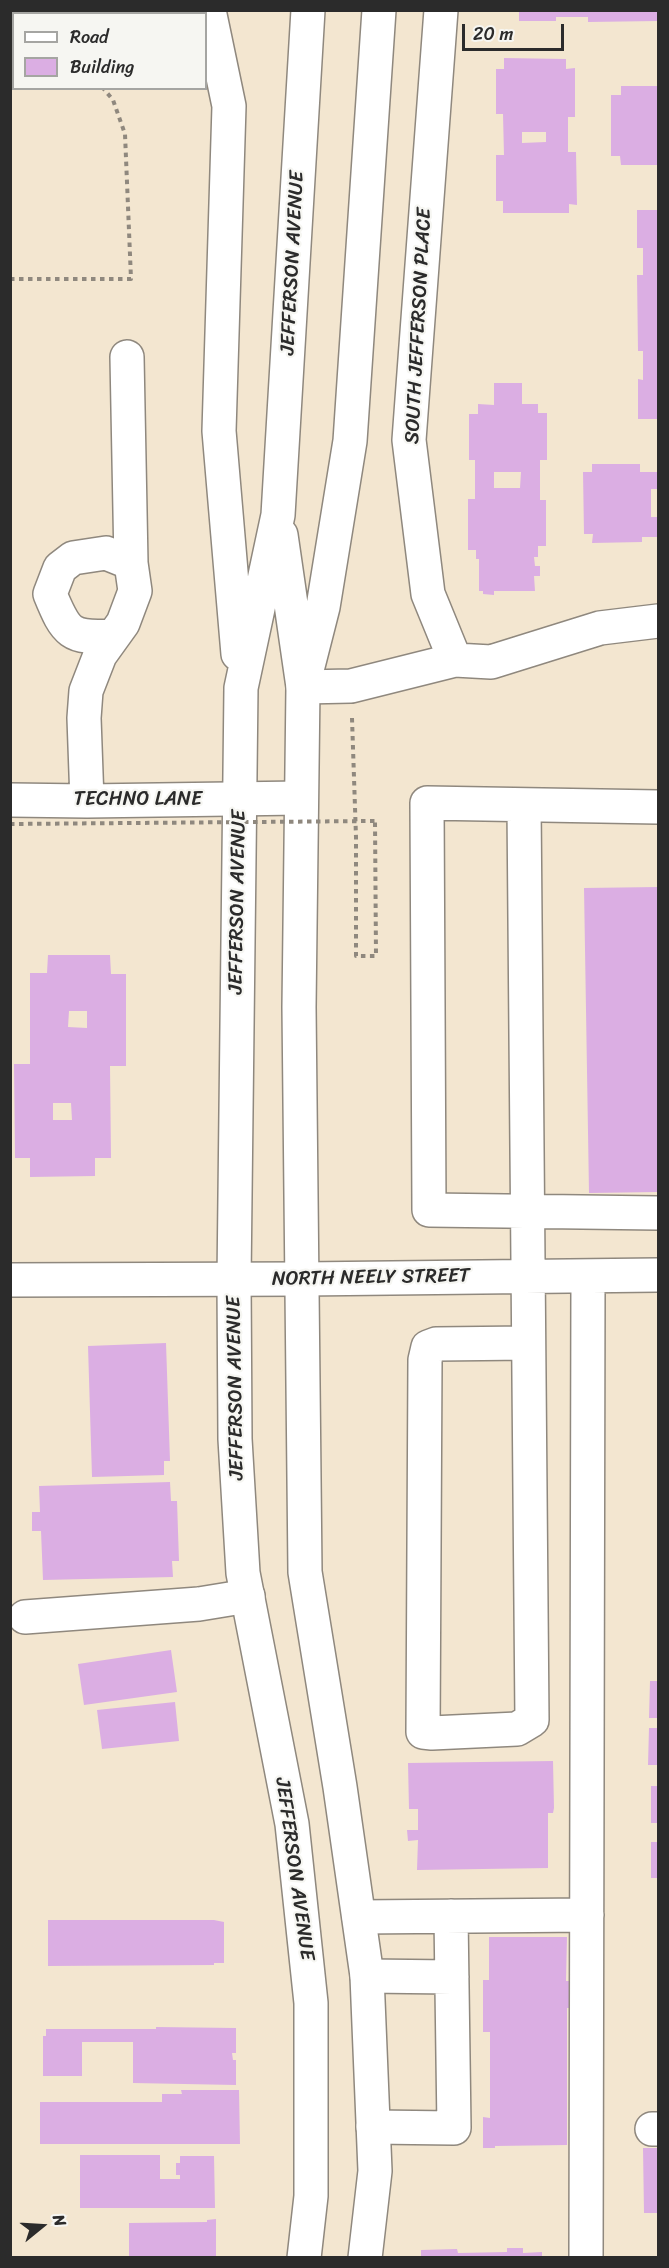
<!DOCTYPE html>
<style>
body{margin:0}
#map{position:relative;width:669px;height:2268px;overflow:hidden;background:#f3e6d0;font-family:Sriracha,sans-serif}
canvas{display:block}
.frame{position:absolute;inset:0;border:12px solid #2b2b2b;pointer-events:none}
.legend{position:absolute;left:12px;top:12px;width:195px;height:78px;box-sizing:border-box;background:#f6f6f2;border:2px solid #a5a5a2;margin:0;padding:8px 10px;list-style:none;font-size:18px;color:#2b2b2b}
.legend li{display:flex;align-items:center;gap:12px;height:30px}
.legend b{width:30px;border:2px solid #a5a5a2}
.north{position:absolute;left:12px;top:2196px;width:60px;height:60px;-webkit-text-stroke:4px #f6f6f2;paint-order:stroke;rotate:72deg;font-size:16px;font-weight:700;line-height:24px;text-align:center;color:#2b2b2b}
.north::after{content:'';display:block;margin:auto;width:21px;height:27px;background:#2b2b2b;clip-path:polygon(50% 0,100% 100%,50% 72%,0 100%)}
.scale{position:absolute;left:462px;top:24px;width:102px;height:27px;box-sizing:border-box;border:3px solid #2b2b2b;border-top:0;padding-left:8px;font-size:18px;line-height:21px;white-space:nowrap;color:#2b2b2b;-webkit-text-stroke:4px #f6f6f2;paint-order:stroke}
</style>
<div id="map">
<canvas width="669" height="2268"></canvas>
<div class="frame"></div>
<ul class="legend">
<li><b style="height:8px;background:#fff"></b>Road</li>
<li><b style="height:16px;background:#dbaee3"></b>Building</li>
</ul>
<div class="north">N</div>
<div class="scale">20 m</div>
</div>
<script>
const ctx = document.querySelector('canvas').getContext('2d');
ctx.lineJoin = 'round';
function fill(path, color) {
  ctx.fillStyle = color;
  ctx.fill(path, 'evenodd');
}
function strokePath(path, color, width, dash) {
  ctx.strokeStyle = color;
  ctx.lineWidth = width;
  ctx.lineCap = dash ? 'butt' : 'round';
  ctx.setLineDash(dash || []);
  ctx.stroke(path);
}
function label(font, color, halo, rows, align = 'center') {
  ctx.font = font + ' Sriracha,sans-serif';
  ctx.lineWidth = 4.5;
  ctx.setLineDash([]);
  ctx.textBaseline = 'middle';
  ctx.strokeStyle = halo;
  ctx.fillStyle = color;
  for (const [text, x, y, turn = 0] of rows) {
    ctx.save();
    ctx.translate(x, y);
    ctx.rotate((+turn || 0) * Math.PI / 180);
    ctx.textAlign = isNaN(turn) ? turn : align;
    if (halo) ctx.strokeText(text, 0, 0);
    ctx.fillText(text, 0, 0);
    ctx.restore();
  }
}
const building = new Path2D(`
 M519,10H658V21L588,22V17H556V21H519Z
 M504,58L566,59V69L575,68V117H568V152H576L577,205L569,204V213H503V201H496V155H504L503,114H496V69H504ZM522,132H546V142L522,143Z
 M621,86H658V165H621L620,156H611V95H621Z
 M637,210H658V419H638V379L643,380V351H638L637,275H643V248H637Z
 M494,383H522V404H538V413H547V460H540V500H546V546H538V557H534L535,566H540V576H534L535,591H494V595L483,594V591H479V559H476V550H468V499H475V460H469V414H478V404L494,405ZM494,472H521L520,488H494Z
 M592,464H640V472H658V489H651V517H658V537H642V542L592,543L593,534H584L583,472H592Z
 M658,887V1192L589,1193L584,888Z
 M48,955H110L111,974H126V1066H110L111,1158H95V1176L30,1177V1158H15L14,1064H30V973H47ZM69,1011H87V1028L68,1027ZM53,1103H71L72,1120H53Z
 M166,1343L170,1461H164V1475L92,1477L88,1346Z
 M170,1482L171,1501H177L179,1561H172L173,1577L43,1580L41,1531H32V1512H40L39,1486Z
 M171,1650L177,1692L84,1705L78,1664Z
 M650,1681H658V1718H649Z
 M175,1702L179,1741L102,1749L97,1710Z
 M649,1728H658V1765H648Z
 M553,1761L554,1808L553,1813H548V1868L417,1870L418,1840L408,1841L407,1830H418V1809H409L408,1763Z
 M651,1786H658V1823H651Z
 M651,1842H658V1878H651Z
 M48,1920H214L224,1922V1963H214V1965L48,1966Z
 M489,1937H567L566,1981H576L577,2008H567V2145L495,2146V2148H483V2117L490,2118V2032H483V1980H489Z
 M156,2027L236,2028V2053H232L233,2060H236V2085L133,2083V2042H82V2076H43V2036H46V2029H156Z
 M181,2090H239L240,2144H40V2102H162V2094H182Z
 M643,2148H658V2213H644Z
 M80,2155H160V2179H180V2175H176V2163H180V2156H214L215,2208H80Z
 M216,2219V2258H129V2223L207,2222V2220Z
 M507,2248H523V2253L542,2252V2258H421V2250L457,2249L458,2253L507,2252Z`);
const path = new Path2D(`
 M10,29L14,30
 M10,279H131L125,134L113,100L103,88
 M352,718L356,837V956H376L375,821`);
const minor = new Path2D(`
 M113,636C70,639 66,633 50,594L60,568L73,558L106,553L131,563
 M455,660L491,662L600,628L658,621
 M303,687L351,686L455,660L428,594L409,440L441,10
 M10,800L87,801L301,798
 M87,801L84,718L86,691L100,655L123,623L135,591L131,563L127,357
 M524,805L532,1720L517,1729L432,1733L423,1732L425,1360L428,1347L436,1344L528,1343
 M658,807L427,803L429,1210L658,1213
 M10,1280L303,1279L658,1275
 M25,1617L199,1604L248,1596
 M359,1917L587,1915
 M367,1976L452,1977
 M373,2127L454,2128L451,1916
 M652,2129H658
 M586,2258L588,1276`);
const major = new Path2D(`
 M209,10L229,106L219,431L238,654
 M281,535L303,687L299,1007L305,1572L340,1787L367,1976L375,2171L365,2258
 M307,670L323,607L350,441L379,10
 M304,2258L311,2196V2003L292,1824L243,1573L235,1439L234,1280L241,688L278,515L308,10`);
const pathBridge = new Path2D(`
 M10,824L375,821`);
const streetNames = [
 ["JEFFERSON AVENUE",293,263,-87],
 ["SOUTH JEFFERSON PLACE",419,326,-87],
 ["TECHNO LANE",138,800],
 ["JEFFERSON AVENUE",238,902,-89],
 ["NORTH NEELY STREET",371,1278,-1],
 ["JEFFERSON AVENUE",236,1388,-91],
 ["JEFFERSON AVENUE",294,1869,82]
];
fill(building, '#dbaee3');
strokePath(minor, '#8f887e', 36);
strokePath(major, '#8f887e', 36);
strokePath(path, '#8f887e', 4, [4.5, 4.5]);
strokePath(minor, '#fff', 33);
strokePath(major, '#fff', 33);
strokePath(pathBridge, '#8f887e', 4, [4.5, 4.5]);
label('20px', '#2b2b2b', '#f6f6f2', streetNames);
</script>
